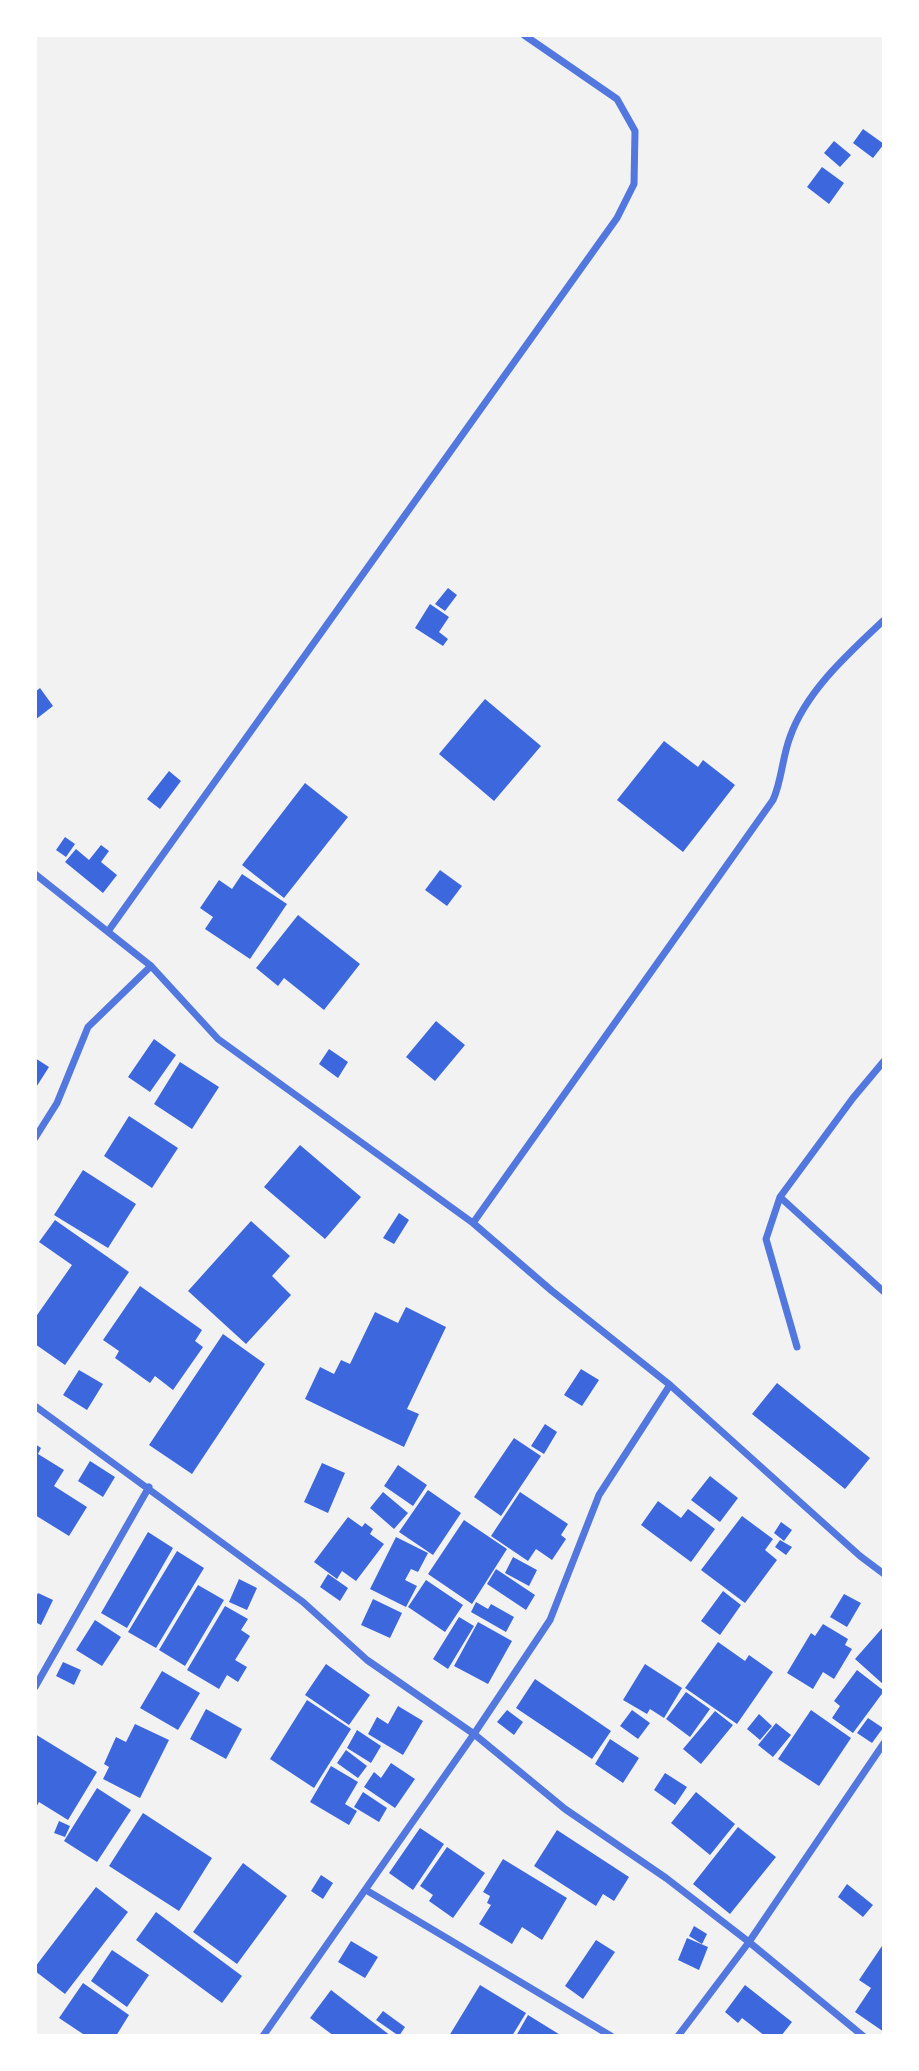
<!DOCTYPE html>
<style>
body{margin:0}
#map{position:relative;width:919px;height:2071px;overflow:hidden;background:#f2f2f2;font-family:Raleway,sans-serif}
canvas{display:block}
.frame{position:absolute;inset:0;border:37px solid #fff;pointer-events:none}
</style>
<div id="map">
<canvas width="919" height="2071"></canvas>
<div class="frame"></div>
</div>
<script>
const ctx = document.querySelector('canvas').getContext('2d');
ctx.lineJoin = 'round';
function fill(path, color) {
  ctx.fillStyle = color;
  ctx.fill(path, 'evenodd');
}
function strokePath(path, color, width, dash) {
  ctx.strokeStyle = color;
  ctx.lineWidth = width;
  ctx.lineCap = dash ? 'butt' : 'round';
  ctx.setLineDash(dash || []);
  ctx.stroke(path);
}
const building = new Path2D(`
 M863,129L884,144L873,158L853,143Z
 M834,141L851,155L840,167L824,153Z
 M822,167L844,183L829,204L807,187Z
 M448,588L457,595L445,611L435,604Z
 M430,604L449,617L439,632L448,639L443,646L415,628Z
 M40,688L53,706L35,720V692Z
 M485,699L541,746L494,801L439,754Z
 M664,741L698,767L703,760L735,785L683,852L617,800Z
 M169,771L181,781L160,809L147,799Z
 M305,783L348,817L284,898L242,865Z
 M65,837L75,844L66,857L56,850Z
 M101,845L109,851L101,862L117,875L103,893L65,862L76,849L89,860Z
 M440,870L462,886L447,906L425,890Z
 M242,874L287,904L250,959L205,929L213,917L200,908L219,880L232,889Z
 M298,915L360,964L324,1010L284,978L278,986L256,968Z
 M436,1021L465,1045L435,1081L406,1057Z
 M154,1039L176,1055L150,1092L128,1077Z
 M329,1049L348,1062L338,1078L319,1064Z
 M35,1058L49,1067L35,1089Z
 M180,1062L219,1087L192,1129L154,1104Z
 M129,1116L178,1148L152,1188L104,1156Z
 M300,1145L361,1197L325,1239L264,1187Z
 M83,1170L136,1204L108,1248L54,1215Z
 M399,1213L409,1220L394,1244L383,1238Z
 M55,1220L129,1272L65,1365L35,1344V1318L72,1265L39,1242Z
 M251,1221L290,1256L272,1276L291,1295L246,1344L188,1291Z
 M140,1286L202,1330L195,1341L203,1347L173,1390L155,1376L150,1383L115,1358L119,1351L103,1340Z
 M406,1307L446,1327L407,1409L419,1414L404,1447L305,1399L320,1367L334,1374L341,1360L350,1364L375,1312L398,1323Z
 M223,1334L265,1364L192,1474L149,1445Z
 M581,1369L599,1380L582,1406L564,1395Z
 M79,1370L103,1384L87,1410L63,1395Z
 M777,1383L870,1458L845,1489L752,1414Z
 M545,1424L557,1432L544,1454L531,1446Z
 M514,1438L541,1456L501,1516L474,1497Z
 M35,1444L41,1448L38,1454L64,1470L54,1486L87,1507L69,1536L35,1515Z
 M90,1461L115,1477L103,1497L78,1481Z
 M322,1463L345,1473L328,1513L304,1502Z
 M398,1465L427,1485L413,1506L384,1486Z
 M710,1476L738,1498L720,1522L691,1500Z
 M428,1490L461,1513L433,1555L399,1532Z
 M383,1492L408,1513L394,1529L370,1508Z
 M520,1492L568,1524L561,1535L566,1539L552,1560L536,1549L528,1561L491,1536Z
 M658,1501L681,1518L688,1509L715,1529L691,1562L641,1525Z
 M742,1516L773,1539L765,1550L777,1560L745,1603L701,1570Z
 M348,1517L362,1527L365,1523L373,1529L370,1534L384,1544L356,1581L342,1571L337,1579L314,1562Z
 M464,1520L507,1549L472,1604L428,1574Z
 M781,1522L792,1530L784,1541L774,1533Z
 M148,1532L173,1548L127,1628L101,1613Z
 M396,1537L428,1553L418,1572L411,1569L405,1580L417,1586L406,1607L370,1589Z
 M780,1540L792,1547L786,1555L775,1547Z
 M177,1551L204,1568L156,1648L128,1632Z
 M513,1557L537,1570L529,1586L505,1573Z
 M496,1569L535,1595L526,1610L487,1584Z
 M328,1574L348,1588L340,1601L320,1587Z
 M239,1579L257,1588L247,1610L229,1602Z
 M426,1580L463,1605L445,1632L408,1607Z
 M198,1585L224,1600L185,1666L159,1650Z
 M723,1591L741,1605L720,1635L701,1621Z
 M38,1593L53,1600L41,1625L35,1622V1599Z
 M844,1594L861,1603L847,1627L830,1617Z
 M373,1599L402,1613L390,1638L361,1625Z
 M476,1602L488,1609L491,1604L514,1617L506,1632L471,1612Z
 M225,1606L248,1619L241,1630L250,1636L235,1660L247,1667L238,1682L227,1675L219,1689L187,1670Z
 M459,1617L474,1626L448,1669L433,1659Z
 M95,1620L121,1637L102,1666L76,1650Z
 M478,1622L512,1641L488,1684L454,1666Z
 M823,1624L848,1639L845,1645L852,1649L834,1679L823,1672L813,1689L787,1673L811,1633L815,1636Z
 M884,1626V1685L855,1659Z
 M718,1642L745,1661L749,1655L773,1672L737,1724L685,1688Z
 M63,1662L81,1670L74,1685L56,1676Z
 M326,1664L370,1695L349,1725L305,1695Z
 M645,1664L682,1688L664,1718L650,1709L647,1714L623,1700Z
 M857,1670L884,1691L853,1733L832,1718L840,1706L834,1701Z
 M162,1671L200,1693L178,1730L140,1708Z
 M535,1679L611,1731L592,1759L516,1708Z
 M686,1692L710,1709L690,1737L666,1719Z
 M307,1700L351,1729L314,1788L270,1759Z
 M398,1706L423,1721L403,1755L368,1734L377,1717L388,1724Z
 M206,1709L242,1729L226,1759L190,1739Z
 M507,1710L523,1722L514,1735L497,1722Z
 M632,1710L650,1723L638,1739L620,1726Z
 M811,1710L851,1738L819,1786L778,1759Z
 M715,1711L733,1725L701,1764L683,1749Z
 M759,1714L772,1726L760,1740L747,1729Z
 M868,1718L883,1728L872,1743L857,1733Z
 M776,1723L791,1735L773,1757L758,1745Z
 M135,1724L169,1740L140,1798L103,1779L109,1767L104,1764L116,1737L126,1742Z
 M357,1730L381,1746L371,1763L347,1748Z
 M35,1734L97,1772L68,1820L39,1802L35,1809Z
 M610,1739L639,1758L623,1783L595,1764Z
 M346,1750L367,1766L358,1778L337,1763Z
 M391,1763L415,1779L395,1808L364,1787L374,1772L381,1778Z
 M331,1766L358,1782L345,1804L357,1811L349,1825L310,1802Z
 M665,1773L687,1787L675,1805L654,1790Z
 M97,1788L131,1810L97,1862L64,1841Z
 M363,1792L387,1808L379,1822L354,1807Z
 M696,1792L735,1824L710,1855L671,1823Z
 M143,1813L212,1858L179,1911L109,1866Z
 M59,1821L70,1826L65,1837L54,1833Z
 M738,1827L776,1857L730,1914L693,1884Z
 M420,1828L444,1844L413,1890L389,1873Z
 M557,1830L629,1877L614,1901L603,1894L596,1906L534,1866Z
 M447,1847L485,1873L453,1918L429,1901L433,1895L420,1886Z
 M503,1859L567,1898L542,1940L522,1927L512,1944L479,1924L491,1905L487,1903L490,1896L483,1892Z
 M243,1863L287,1896L237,1964L193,1932Z
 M321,1875L333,1883L323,1899L311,1891Z
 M847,1884L873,1905L863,1917L838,1897Z
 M96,1887L128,1912L65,1994L35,1971V1967Z
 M156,1912L242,1976L222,2003L136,1940Z
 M694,1926L707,1934L702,1944L689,1936Z
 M687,1938L708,1947L699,1970L678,1960Z
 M596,1940L615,1952L583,1999L565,1986Z
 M351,1941L378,1957L365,1978L338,1962Z
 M884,1943V2032L855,2012L871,1988L859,1980Z
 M112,1950L149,1975L127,2007L91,1981Z
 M83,1983L129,2015L116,2036H86L59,2018Z
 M480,1985L526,2013L512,2036H449Z
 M745,1985L792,2022L781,2036H765L742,2018L738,2023L725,2012Z
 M331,1990L391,2036H334L310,2018Z
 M383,2011L405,2027L399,2036L376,2020Z
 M528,2015L562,2036H516Z`);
const minor = new Path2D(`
 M35,874L151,966L218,1039L473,1223L552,1291L670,1385L860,1556L884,1574
 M109,930L617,218L634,184L635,131L617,99L524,35
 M35,1138L57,1103L88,1027L151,966
 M780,1197L884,1292
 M473,1223L773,800C782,780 782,758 790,737C806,691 849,653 884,620
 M797,1347L766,1239L780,1197L853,1098L884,1061
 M35,1406L303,1602L367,1660L474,1734L565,1809L666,1878L749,1942L863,2036
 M35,1687L149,1487
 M366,1890L611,2036
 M263,2036L474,1734L550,1620L599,1495L670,1385
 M678,2036L749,1942L884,1743`);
fill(building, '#3d67dc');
strokePath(minor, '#5277de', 7);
</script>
